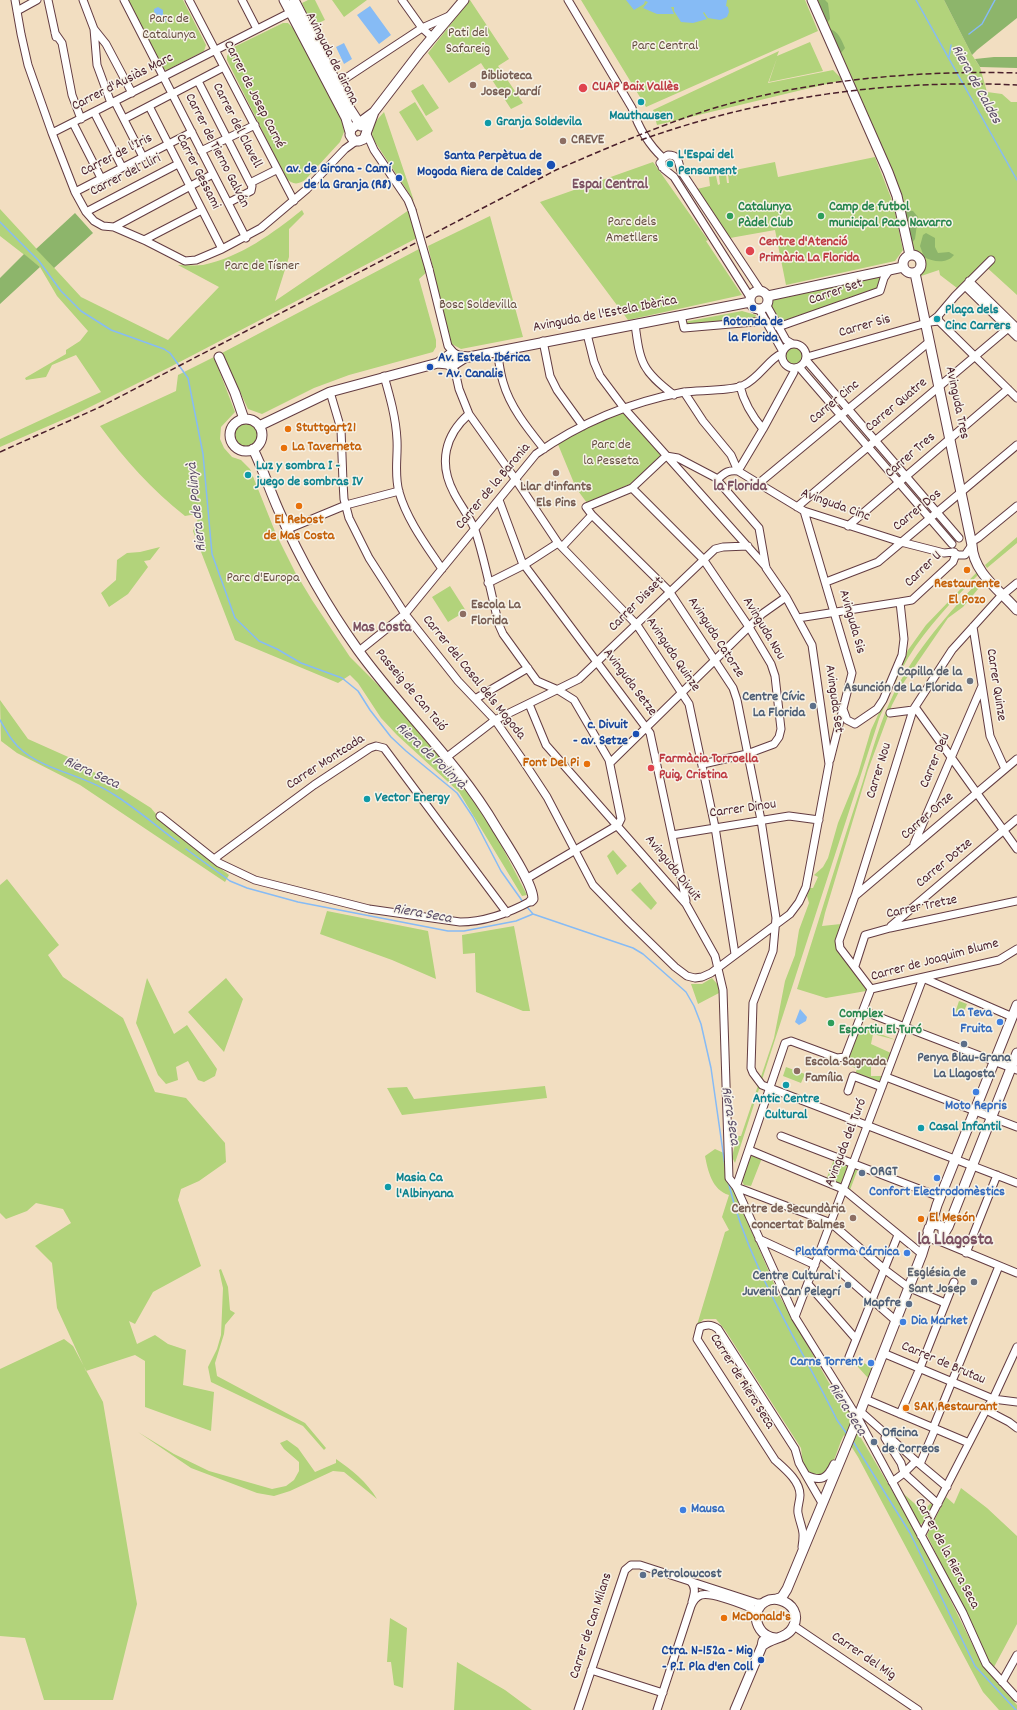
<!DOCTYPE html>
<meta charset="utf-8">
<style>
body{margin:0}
canvas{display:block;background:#f2dec1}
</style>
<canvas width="1017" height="1710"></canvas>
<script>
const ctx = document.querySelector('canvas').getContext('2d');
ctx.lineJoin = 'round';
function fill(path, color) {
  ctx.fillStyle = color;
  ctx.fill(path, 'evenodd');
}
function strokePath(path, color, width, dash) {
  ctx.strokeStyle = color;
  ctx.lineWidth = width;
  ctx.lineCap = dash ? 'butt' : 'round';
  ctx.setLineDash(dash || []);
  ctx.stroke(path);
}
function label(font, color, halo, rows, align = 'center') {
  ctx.font = font + ' Dekko,sans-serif';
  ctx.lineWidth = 3;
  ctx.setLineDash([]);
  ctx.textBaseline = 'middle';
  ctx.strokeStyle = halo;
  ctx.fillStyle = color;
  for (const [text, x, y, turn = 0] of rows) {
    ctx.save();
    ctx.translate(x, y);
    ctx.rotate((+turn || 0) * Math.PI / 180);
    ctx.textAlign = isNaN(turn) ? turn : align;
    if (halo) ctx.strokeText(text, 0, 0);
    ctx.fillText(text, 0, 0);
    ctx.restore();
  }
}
const green = new Path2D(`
 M127,0H183L206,45L204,51L167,70L161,69Z
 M308,0H315L325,20L312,26L302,3Z
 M332,0H367L344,17Z
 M470,0L509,59L498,66L523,103L511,109L481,63L449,83L428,53Z
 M581,0H805L818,31L646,107Z
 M817,0H944L972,55L980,67L987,92L1002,94L1011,102H1017V295L983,264L957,288L940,275L939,270L918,277L903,206Z
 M283,23H288L296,31L343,122L344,132L340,142L306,179C299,185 292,185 286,178L227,60V56L232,48Z
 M810,42L823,71L769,82L777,58L768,83L833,70L843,80L657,125L653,110L779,51L777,56Z
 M423,84L439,108L426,116L411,91Z
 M415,102L433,131L417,141L399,112Z
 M384,112L414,201L373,139C370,127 376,121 384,112Z
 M875,157L893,203L903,250L895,261L786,285L775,230L730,238L697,189L710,186L709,177L716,176L718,185L720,184L719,176L726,174L727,183H729L728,174L735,172L737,181L735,170L775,162L778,177Z
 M653,162L708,240L706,241L742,295L628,320L540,202Z
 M0,209L81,297L168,340L219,287L178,265C186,265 195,266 203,265C241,257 273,233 302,210L304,214L289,229V257L275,301L409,210L417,238L172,366L76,414L0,447V439L101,392L76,355L52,365L46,377L26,380L25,378L66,354V350L80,341L88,331L57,296L40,267L0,236Z
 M490,216L523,337L461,349L450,343L428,246Z
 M419,249L427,272L419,279L436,340V347L433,352L349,375L314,388L262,414L248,409L222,353Z
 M883,276L877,290L779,322L770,302L773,299Z
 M742,311L756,315L755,318L749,321L685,326L684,322Z
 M782 356a12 12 0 1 1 24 0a12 12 0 1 1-24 0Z
 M214,357L235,412L221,427L220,439L224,448L232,457L241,460L250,469L276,534L295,572L312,600L350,657L392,699L453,774L476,803L495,833L527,895L522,896L459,792L397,735L381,718L358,683L350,675L338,683L235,640L193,531L202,509L196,514L185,516C152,490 125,460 100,426L176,391L178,375Z
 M625,412L661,452V456L630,484L587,503L576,488L557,442L594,423Z
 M234 436a12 12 0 1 1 24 0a12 12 0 1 1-24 0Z
 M1017,537V543L987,568L985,565Z
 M160,547L150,560L144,561L148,567L128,594L109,607L101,593L116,580L117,560L127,553L140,552Z
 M977,572L979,574C953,600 927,627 908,658C897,677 888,698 879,719L735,1163L732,1157L737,1136H741L774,1038L785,981L795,955L799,930L809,903L807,896L810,888H813L818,877L814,875L823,867L828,858L838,823L858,774L871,730L908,650L926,625Z
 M982,578L984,582L963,607L948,618L904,682L892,705L868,770L825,913L822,926L841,924L836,942L867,989L866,991L826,998L797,989C819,920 840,850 863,781C872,752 880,721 894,693C916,650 948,613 982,578Z
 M450,586L466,611L448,622L432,597Z
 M0,700L28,739L75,760L151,808L165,825L229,875L225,882L80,785L17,753L1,741Z
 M613,850L627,866L617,875L607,856Z
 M7,879L59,945L48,955L63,977L123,1018L155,1092L186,1098L225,1143L226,1162L199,1181L181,1189L178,1200L201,1266L153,1292L135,1324L129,1321L137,1344L155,1335L168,1344L186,1350L183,1385L214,1392L211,1431L145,1407V1361L135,1355L86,1371L57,1308L52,1263L35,1246L71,1223L63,1209L36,1203L27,1211L6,1219L0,1213V885Z
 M640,882L657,903L651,910L631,890Z
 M327,911L428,931L436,979L392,960L320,934Z
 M514,926L530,1011H523L476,992L475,953L463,954L462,935Z
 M147,978L174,1034L187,1025L217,1069L215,1076L204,1082L198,1080L188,1061L176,1067L178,1080L166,1084L158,1075L136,1023Z
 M226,978L243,999L224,1052L188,1012Z
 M712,978L718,985L719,993L698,1004L691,984H702Z
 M959,1001L967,1004L961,1018L954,1016Z
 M857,1025L896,1040L873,1034L871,1044L891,1053L889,1060H885V1063H871V1076H885L881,1085L855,1074L857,1069L845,1063Z
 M786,1067L805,1074L801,1083L783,1076Z
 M545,1086L547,1098L402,1115L387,1088L407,1087L414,1099Z
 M715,1149L726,1154L729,1179L779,1295L845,1411V1403L851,1412L850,1413L853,1417L851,1421L920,1538L980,1660L995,1680L1017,1705V1710H999L983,1692L858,1457L844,1435C836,1449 835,1471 818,1477L807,1472L803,1465L801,1448L725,1330L716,1319H704L697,1325L725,1232L729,1230L722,1217L729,1195C712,1190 708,1171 705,1156Z
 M750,1154L762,1158L751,1186L744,1185L742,1181Z
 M835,1157L859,1166L850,1190L826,1180Z
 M221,1269L228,1287L230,1310L235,1313L225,1325L224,1334L215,1363L217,1376L305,1423L326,1448L324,1450L303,1426L211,1382L208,1367L217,1349L221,1335L223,1288L219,1270Z
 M64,1339L73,1346L103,1402L137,1604L113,1700H44L25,1638L0,1636V1369Z
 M849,1357L873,1367L868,1378Z
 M138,1432L174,1454L209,1471L272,1489L286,1486L294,1480L299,1471V1462L284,1449L280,1443L287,1440L298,1448L315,1472L336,1463V1459C352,1470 367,1482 377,1499L344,1472L333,1471L290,1491L274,1496L257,1493L191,1468Z
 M896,1487L923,1511L931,1503L933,1505L923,1523L917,1527Z
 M961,1488L987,1508L1017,1536V1624L994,1667L988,1661L927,1535L946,1497L954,1504Z
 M390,1618L407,1628L403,1688L394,1685L391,1662H387Z
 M457,1662L505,1690L532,1710H454Z`);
const forest = new Path2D(`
 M817,0H825L828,3L830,19L827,23Z
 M944,0H1017V18L977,50L972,55Z
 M829,29C838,30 842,41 845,48L841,53H839Z
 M994,57H1017V68L980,67L975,59Z
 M903,210L913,211L918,217L915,239L911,244Z
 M75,213L93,233L54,268L36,249Z
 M926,233L935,238V247L938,253L949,252L954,255C947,264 933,262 924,257L920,246L923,235Z
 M24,254L40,267L0,304V278Z`);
const water = new Path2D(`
 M626,0H727L726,6L728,7L729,12L727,17L720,20L708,18L704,12L703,13L707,19L693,23L681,22L674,11V7H671L674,14H657L643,8L648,2L645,1L644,4L634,10Z
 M370,6L391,35L379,44L357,15Z
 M158,7L163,10V14L167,18L165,23L154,12V9Z
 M344,43L352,59L344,64L336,47Z
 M800,1009L807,1017L806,1021L799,1025L795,1022Z`);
const stream = new Path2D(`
 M916,0L1017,180
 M969,34L982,24L995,0
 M949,57L951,45
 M0,222L39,261L61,291L81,311L111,330L164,349L170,353L188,378L203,454L212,554L235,618L259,641L277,649L301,663L342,678L358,691L370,710L391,737L406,751L457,793L473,817L501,871L523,902
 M0,720C7,732 13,744 24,752C48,771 86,776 113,794C136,808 157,827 179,843
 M186,849L230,881L247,888L298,902L448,931H464L516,921L533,914L633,948L643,954L686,992L694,1006L701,1024L711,1068L725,1166
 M527,907L533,914
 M728,1181C748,1267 799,1342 837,1420L847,1434
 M852,1440L910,1533L975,1666L1016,1710`);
const minor = new Path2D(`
 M15,0L21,34L28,65L52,133L75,192L86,212L94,221L103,226L114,227L144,240L185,261L196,260L222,249L261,228L307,189L345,149L356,141
 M48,0L56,37
 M83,0L94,29L106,44L132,93
 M124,0L246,238
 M189,0L294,201
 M242,0L257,29
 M402,0L422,28L432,37
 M568,0L632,108C638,126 649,145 663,158
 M17,11L37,0
 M94,29L97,65L111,103
 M55,33L62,43L72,95L81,119
 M198,81L250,183
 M337,84L422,28L449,16
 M115,102L143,157
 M149,106L222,249
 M94,112L122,167
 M124,119L224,67
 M73,123L101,178
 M366,132L374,150L408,200L412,210
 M52,133L291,12
 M201,151L255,125
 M660,163L664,169L674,177L750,297
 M662,167V159L668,155C680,155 678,163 681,171L760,290
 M75,192L192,132
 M228,203L251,191L252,186L250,183L276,170
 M86,212L178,164
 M114,227L213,174
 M144,240L202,210
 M429,269L448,346L454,353
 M969,281L1017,328
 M965,286L1017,337
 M767,306L786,340L791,343
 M759,309L782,350
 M681,315L684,328L766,321
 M938,316L955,296L991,260
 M939,321L1017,398
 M635,324C640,363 642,371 674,395
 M778,327L880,291L884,278L890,269
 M587,334L594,362L600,376L624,408L766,567
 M543,341L550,376L557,390L583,426
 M782 356a12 12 0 1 1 24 0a12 12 0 1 1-24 0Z
 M497,351C499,361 500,372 503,382C510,407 528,429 544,449
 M807,357L930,322L939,321L938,316L930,322
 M806,360L959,538
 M450,366L455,371L459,389L469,414L516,480L558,543L637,625L689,704L715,827L735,954
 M799,367L952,544
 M384,376C390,397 396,418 397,440C398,457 394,474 399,492C407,520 426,545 442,569
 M740,386C744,403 752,416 763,429
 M330,392L341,429L343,482L344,499L349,518L369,558L405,614L458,681L495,720L520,756L547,797L593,885L629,922L675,967L687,976L695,978L702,977L711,973L790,914L799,902L806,887L829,764L812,645L786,597L766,568L759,528L718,481V479L678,458L666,456
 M684,392L703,421L731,455L738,471
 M469,414C445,435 438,463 454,493C460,505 470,517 475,530C485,560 491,594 499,625L503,634L537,681L558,690L574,700L609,760L621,819L618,825L526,879
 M738,471L763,429L794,372V368
 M718,479C725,472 729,470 738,471L804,511L901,542L944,553L954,552
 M758,484L929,342
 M632,488L703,559L749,627L771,664L775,676L781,729L779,737L774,744L747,754L703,764
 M499,500L522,562L650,733L686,901
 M797,507L1013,324
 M804,511L852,673L830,760
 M592,515L669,591L733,688L737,700L761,820L776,918L773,951L753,1003L751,1068L753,1073L762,1085L1017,1183
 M848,526L1008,389
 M288,529L346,505L399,491
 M971,542L978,538L1017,506
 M562,547L592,515L586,507L632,488L666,456
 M953,552L958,555H965L972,545
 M826,582L878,562L1017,445
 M488,583L524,565L558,543
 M798,618L900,602
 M973,627L990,736L1005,769
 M359,651L405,614L536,454C580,423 631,402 684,392C698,390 734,391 744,385C759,378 769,359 781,354
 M475,699L528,668
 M529,704L546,745L686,904L715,956L723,990L729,1178L736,1187L795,1317L859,1420L963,1613L986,1664L1017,1698
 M915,707L1017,849
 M843,709L847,720L855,724L877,709L883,700L902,655L904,639L900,602L912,600L953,562L956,554
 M890,713L913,710
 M447,757L495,720L579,679L715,549L723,547L748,546
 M610,763L762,614L786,597
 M160,816L219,863L255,880L369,909L460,922C486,922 509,913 531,901
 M672,835L789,816L819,820
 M914,844L982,686
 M214,859L314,785L370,748L376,746L384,748L507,913
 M855,896L1017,759
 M891,926L1017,819
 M855,966L865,935L890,928L1017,901
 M871,989L845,1057L837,1058L791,1041L785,1043L736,1187L831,1223L884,1269L908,1287L945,1303
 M871,989L840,948L839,941L855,896L913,710L952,650L1000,597L1017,583
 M871,989L999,960L1017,949
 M863,1011L1017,1070
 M886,1077L1017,1127
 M848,1091L853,1076L882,1087
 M781,1136L940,1197
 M749,1150L843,1189L922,1254
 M759,1239L815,1265
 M937,1240L1017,1273
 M819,1253L895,1320
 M966,1253L997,1175
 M808,1284L856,1339
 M795,1317L923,978L1008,1015L1013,1016
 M883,1353L993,1399L1017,1402
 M849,1357L898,1235
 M865,1399L969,1443
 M986,1410L1009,1422L1017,1428
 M860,1411L887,1435
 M900,1414L920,1368L954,1282
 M933,1428L999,1266
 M916,1461L947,1487
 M920,1464L935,1429
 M904,1473L938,1504
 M806,1475C821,1482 827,1479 834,1464
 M892,1482L904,1473L916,1461L887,1435L885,1438L901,1463L904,1473
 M921,1536L986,1410L993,1399L1017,1347
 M802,1547C805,1528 801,1529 798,1513C797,1507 800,1501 800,1495C800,1481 785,1469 775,1460L697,1339L700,1327C707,1324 712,1324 718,1329L795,1449L799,1463L822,1503
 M690,1581C697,1587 694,1595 692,1602
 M794,1626L918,1710
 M591,1670L663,1693
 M1002,1682L1017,1655
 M578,1710L625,1570L631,1565H640L757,1603H761L766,1602
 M657,1710L691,1606C693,1601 696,1597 701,1595C712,1592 741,1604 751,1608L756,1611V1617`);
const major = new Path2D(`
 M284,0L346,118L350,132
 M294,0L350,109L361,126
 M812,0L888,172L897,196L910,255
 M374,112L351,129L350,135L354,141H359L364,139L374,112L420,52L464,0
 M903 264a9 9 0 1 1 18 0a9 9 0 1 1-18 0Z
 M915,273L972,545C973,573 1001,591 1017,610
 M750 300a9 9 0 1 1 18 0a9 9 0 1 1-18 0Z
 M768,296L903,267
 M219,357L235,393L244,419
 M446,359L447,364L452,366L466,357
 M438,363L452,353L458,356L469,357L750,302
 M230 435a16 16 0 1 1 32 0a16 16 0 1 1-32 0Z
 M259,426L330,392L438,363L447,364
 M253,449C263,469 270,491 279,511C300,559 328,608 358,650C402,711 458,762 496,827C505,842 533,883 533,899L531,901
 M929,1228L934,1224L941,1226L943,1229V1235
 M928,1231L931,1238L937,1240L942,1237L948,1227L1017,1053
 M777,1599L782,1597L787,1589L853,1430L922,1254L937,1205L1017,1005
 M762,1646C772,1637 787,1639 793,1627C807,1601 759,1585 756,1618C758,1630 764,1636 775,1638
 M735,1710L762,1646L763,1641`);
const rail = new Path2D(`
 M641,140C761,97 890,79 1017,85
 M0,452L100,407L556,170C607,148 658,126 711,109C807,80 917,70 1017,73`);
const minorBridge = new Path2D(`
 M412,210L429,269`);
const markers = [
 [473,85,4,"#8d6e63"],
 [583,88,5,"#e0444e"],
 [641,102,4,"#0f9aa8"],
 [488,123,4,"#0f9aa8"],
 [563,141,4,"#8d6e63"],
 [670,164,4,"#0f9aa8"],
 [551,165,5,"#1a4fb4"],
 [399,178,4,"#1a4fb4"],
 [730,216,4,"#2e9e5b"],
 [821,216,4,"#2e9e5b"],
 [750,251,5,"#e0444e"],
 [753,308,4,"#1a4fb4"],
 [937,319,4,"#0f9aa8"],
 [430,367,4,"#1a4fb4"],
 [288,429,4,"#e8710a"],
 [284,448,4,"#e8710a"],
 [556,473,4,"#8d6e63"],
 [248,475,4,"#0f9aa8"],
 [299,506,4,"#e8710a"],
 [967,570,4,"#e8710a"],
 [463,614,4,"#8d6e63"],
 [970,681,4,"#6b7280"],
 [813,706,4,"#5c6f8a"],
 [636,734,4,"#1a4fb4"],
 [587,764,4,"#e8710a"],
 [651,768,4,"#e0444e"],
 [367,799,4,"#0f9aa8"],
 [1000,1022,4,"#3f7fe0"],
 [831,1023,4,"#2e9e5b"],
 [964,1044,4,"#5c6f8a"],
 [797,1071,4,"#8d6e63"],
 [786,1085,4,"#0f9aa8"],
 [976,1092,4,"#3f7fe0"],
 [921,1128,4,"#0f9aa8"],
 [862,1173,4,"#5c6f8a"],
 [937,1178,4,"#3f7fe0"],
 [388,1187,4,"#0f9aa8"],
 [853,1218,4,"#8d6e63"],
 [921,1219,4,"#e8710a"],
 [907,1253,4,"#3f7fe0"],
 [974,1282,4,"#6b7280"],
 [848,1285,4,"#5c6f8a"],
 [909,1304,4,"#5c6f8a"],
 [903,1322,4,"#3f7fe0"],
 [871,1363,4,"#3f7fe0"],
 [906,1408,4,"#e8710a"],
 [874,1442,4,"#5c6f8a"],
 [683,1510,4,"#3f7fe0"],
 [643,1575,4,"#5c6f8a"],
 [724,1618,4,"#e8710a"],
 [761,1660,4,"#1a4fb4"]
];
const parkNames = [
 ["Parc de",169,20],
 ["Catalunya",169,36],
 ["Pati del",468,34],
 ["Safareig",468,50],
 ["Parc Central",665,47],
 ["Parc dels",632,223],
 ["Ametllers",632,239],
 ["Parc de Tísner",262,267],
 ["Bosc Soldevilla",478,306],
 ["Parc de",611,446],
 ["la Pesseta",611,462],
 ["Parc d'Europa",263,579]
];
const streetNames = [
 ["Avinguda de Girona",331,59,63],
 ["Carrer d'Ausiàs Marc",123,83,-27],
 ["Carrer de Josep Carné",253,95,63],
 ["Carrer del Clavell",236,126,63],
 ["Carrer de Tierno Galván",216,151,63],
 ["Carrer de l'Iris",117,156,-27],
 ["Carrer Gessami",197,172,63],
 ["Carrer del Lliri",126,176,-27],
 ["Carrer Set",836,293,-19],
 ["Avinguda de l'Estela Ibèrica",605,315,-11],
 ["Carrer Sis",865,327,-16],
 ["Carrer Cinc",835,403,-40],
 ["Avinguda Tres",956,403,78],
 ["Carrer Quatre",897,406,-40],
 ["Carrer Tres",911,456,-41],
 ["Carrer de la Baronia",494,487,-50],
 ["Avinguda Cinc",835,506,20],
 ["Carrer Dos",918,511,-39],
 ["Carrer U",924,570,-44],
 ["Carrer Disset",637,605,-45],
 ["Avinguda Sis",851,622,74],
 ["Avinguda Nou",763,629,59],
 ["Avinguda Catorze",715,638,57],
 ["Avinguda Quinze",672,655,56],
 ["Carrer del Casal dels Mogoda",473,678,51],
 ["Avinguda Setze",629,683,53],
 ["Carrer Quinze",995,685,81],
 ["Passeig de Can Taió",410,691,50],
 ["Avinguda Set",833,699,82],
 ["Carrer Deu",936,761,-67],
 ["Carrer Montcada",326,763,-33],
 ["Carrer Nou",880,771,-73],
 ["Carrer Dinou",743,810,-8],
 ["Carrer Onze",928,817,-41],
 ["Carrer Dotze",945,864,-40],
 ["Avinguda Divuit",672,869,51],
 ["Carrer Tretze",922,908,-12],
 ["Carrer de Joaquim Blume",935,961,-15],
 ["Avinguda del Turó",847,1143,-69],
 ["Carrer de Brutau",943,1364,23],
 ["Carrer de Riera Seca",741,1382,58],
 ["Carrer de la Riera Seca",946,1554,62],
 ["Carrer de Can Milans",592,1626,-72],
 ["Carrer del Mig",863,1657,34]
];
const educationNames = [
 ["Biblioteca",481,77],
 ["Josep Jardí",481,93],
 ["CREVE",571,141],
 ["Llar d'infants",556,488,"center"],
 ["Els Pins",556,504,"center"],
 ["Escola La",471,606],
 ["Florida",471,622],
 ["Escola Sagrada",805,1063],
 ["Família",805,1079],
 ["Centre de Secundària",845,1210,"right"],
 ["concertat Balmes",845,1226,"right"]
];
const healthNames = [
 ["CUAP Baix Vallès",592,88],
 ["Centre d'Atenció",759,243],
 ["Primària La Florida",759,259],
 ["Farmàcia Torroella",659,760],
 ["Puig, Cristina",659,776]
];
const cultureNames = [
 ["Mauthausen",641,117,"center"],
 ["Granja Soldevila",496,123],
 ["L'Espai del",678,156],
 ["Pensament",678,172],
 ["Plaça dels",945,311],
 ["Cinc Carrers",945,327],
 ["Luz y sombra I -",256,467],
 ["juego de sombras IV",256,483],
 ["Vector Energy",375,799],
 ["Antic Centre",786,1100,"center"],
 ["Cultural",786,1116,"center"],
 ["Casal Infantil",929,1128],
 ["Masia Ca",396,1179],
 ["l'Albinyana",396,1195]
];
const transitNames = [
 ["Santa Perpètua de",542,157],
 ["Mogoda Riera de Caldes",542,173],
 ["av. de Girona - Camí",391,170],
 ["de la Granja (R8)",391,186],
 ["Rotonda de",753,323,"center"],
 ["la Florida",753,339,"center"],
 ["Av. Estela Ibérica",438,359,"left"],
 ["- Av. Canalis",438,375,"left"],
 ["c. Divuit",628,726],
 ["- av. Setze",628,742],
 ["Ctra. N-152a - Mig",753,1652],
 ["- P.I. Pla d'en Coll",753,1668]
];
const leisureNames = [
 ["Catalunya",738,208],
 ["Pàdel Club",738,224],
 ["Camp de futbol",829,208],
 ["municipal Paco Navarro",829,224],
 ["Complex",839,1015],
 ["Esportiu El Turó",839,1031]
];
const foodNames = [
 ["Stuttgart21",296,429],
 ["La Taverneta",292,448],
 ["El Rebost",299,521,"center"],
 ["de Mas Costa",299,537,"center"],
 ["Restaurente",967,585,"center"],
 ["El Pozo",967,601,"center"],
 ["Font Del Pi",579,764,"right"],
 ["El Mesón",929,1219],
 ["SAK Restaurant",914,1408],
 ["McDonald's",732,1618]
];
const worshipNames = [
 ["Capilla de la",962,673],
 ["Asunción de La Florida",962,689],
 ["Església de",966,1274],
 ["Sant Josep",966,1290]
];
const serviceNames = [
 ["Centre Cívic",805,698],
 ["La Florida",805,714],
 ["Penya Blau-Grana",964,1059,"center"],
 ["La Llagosta",964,1075,"center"],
 ["ORGT",870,1173,"left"],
 ["Centre Cultural i",840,1277],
 ["Juvenil Can Pelegrí",840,1293],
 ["Mapfre",901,1304],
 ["Oficina",882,1434,"left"],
 ["de Correos",882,1450,"left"],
 ["Petrolowcost",651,1575,"left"]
];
const shopNames = [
 ["La Teva",992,1014],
 ["Fruita",992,1030],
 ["Moto Repris",976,1107,"center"],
 ["Confort Electrodomèstics",937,1193,"center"],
 ["Plataforma Cárnica",899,1253],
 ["Dia Market",911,1322,"left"],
 ["Carns Torrent",863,1363],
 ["Mausa",691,1510,"left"]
];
const waterNames = [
 ["Riera de Caldes",975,85,61],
 ["Riera de Polinyà",198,507,-96],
 ["Riera de Polinyà",430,757,43],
 ["Riera Seca",91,774,25],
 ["Riera Seca",422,915,10],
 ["Riera Seca",729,1116,81],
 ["Riera Seca",846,1410,58]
];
const neighbourhoodNames = [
 ["Espai Central",610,186],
 ["la Florida",740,488],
 ["Mas Costa",382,629]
];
const districtNames = [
 ["la Llagosta",955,1242]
];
fill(green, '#b2d37b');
fill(forest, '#8db56b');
fill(water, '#86bbf5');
strokePath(stream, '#86bbf5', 1.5);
strokePath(minor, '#633c42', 9);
strokePath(major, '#633c42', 11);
strokePath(minor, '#fff', 7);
strokePath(major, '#fff', 9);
strokePath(rail, '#4a1f2b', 1.5, [6, 3]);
strokePath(minorBridge, '#633c42', 9, []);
strokePath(minorBridge, '#fff', 7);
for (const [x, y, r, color] of markers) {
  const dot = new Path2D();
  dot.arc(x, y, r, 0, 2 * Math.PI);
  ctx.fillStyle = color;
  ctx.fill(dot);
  strokePath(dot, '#f7f3e8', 1.5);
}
label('14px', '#644c3f', '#f7f3e8', parkNames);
label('14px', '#4a1f2b', '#f7f3e8', streetNames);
label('bold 14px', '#785e54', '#f7f3e8', educationNames, 'left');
label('bold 14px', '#be3a42', '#f7f3e8', healthNames, 'left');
label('bold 14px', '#0d838f', '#f7f3e8', cultureNames, 'left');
label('bold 14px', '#164399', '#f7f3e8', transitNames, 'right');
label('bold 14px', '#27864d', '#f7f3e8', leisureNames, 'left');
label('bold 14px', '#c56008', '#f7f3e8', foodNames, 'left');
label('bold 14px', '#5b616d', '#f7f3e8', worshipNames, 'right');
label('bold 14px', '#4e5e75', '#f7f3e8', serviceNames, 'right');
label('bold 14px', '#366cbe', '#f7f3e8', shopNames, 'right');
label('italic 15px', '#5c4e68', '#f7f3e8', waterNames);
label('bold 15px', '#7c5162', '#f7f3e8', neighbourhoodNames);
label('bold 18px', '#7c5162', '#f7f3e8', districtNames);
</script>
